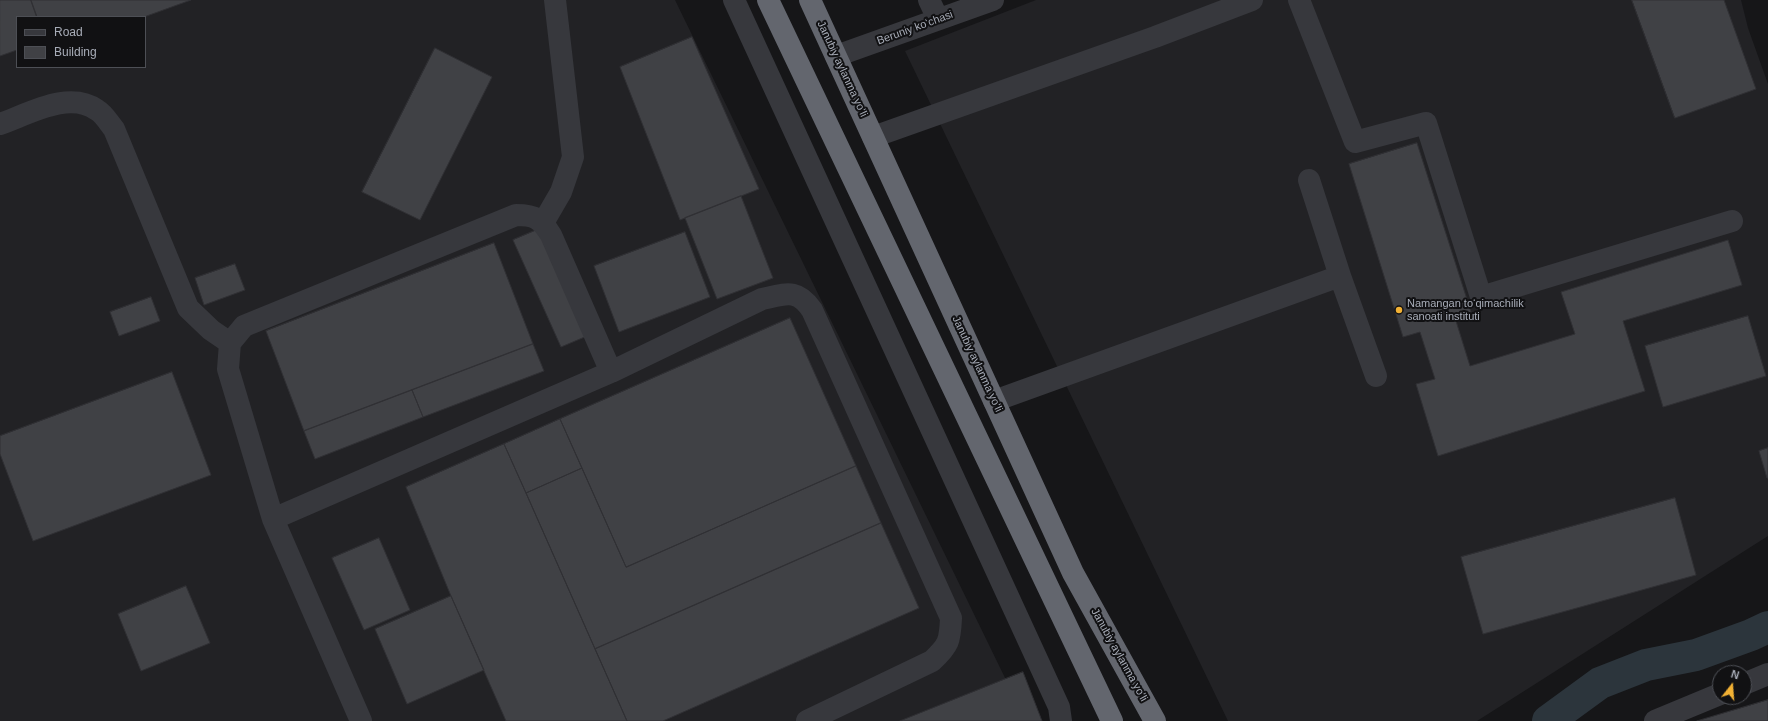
<!DOCTYPE html>
<meta charset="utf-8">
<style>
body{margin:0}
#map{position:relative;width:1768px;height:721px;overflow:hidden;background:#161618;font-family:Helvetica,sans-serif}
canvas{display:block}
.legend{position:absolute;left:16px;top:16px;width:130px;height:52px;box-sizing:border-box;background:#111113;border:1px solid #4d4f55;margin:0;padding:5px 7px;list-style:none;font-size:12px;color:#a8adb8}
.legend li{display:flex;align-items:center;gap:8px;height:20px}
.legend b{width:20px;border:1px solid #4d4f55}
.north{position:absolute;left:1712px;top:665px;width:40px;height:40px;box-sizing:border-box;background:#111113;border:1px solid #4d4f55;border-radius:50%;rotate:17deg;font-size:11px;font-weight:700;line-height:16px;text-align:center;color:#a8adb8}
.north::after{content:'';display:block;margin:auto;width:14px;height:18px;background:#f2b134;clip-path:polygon(50% 0,100% 100%,50% 72%,0 100%)}
</style>
<div id="map">
<canvas width="1768" height="721"></canvas>
<ul class="legend">
<li><b style="height:5px;background:#37383d"></b>Road</li>
<li><b style="height:11px;background:#404145"></b>Building</li>
</ul>
<div class="north">N</div>
</div>
<script>
const ctx = document.querySelector('canvas').getContext('2d');
ctx.lineJoin = 'round';
function fill(path, color) {
  ctx.fillStyle = color;
  ctx.fill(path, 'evenodd');
}
function strokePath(path, color, width, dash) {
  ctx.strokeStyle = color;
  ctx.lineWidth = width;
  ctx.lineCap = dash ? 'butt' : 'round';
  ctx.setLineDash(dash || []);
  ctx.stroke(path);
}
function label(font, color, halo, rows, align = 'center') {
  ctx.font = font + ' Helvetica,sans-serif';
  ctx.lineWidth = 4;
  ctx.setLineDash([]);
  ctx.textBaseline = 'middle';
  ctx.strokeStyle = halo;
  ctx.fillStyle = color;
  for (const [text, x, y, turn = 0] of rows) {
    ctx.save();
    ctx.translate(x, y);
    ctx.rotate((+turn || 0) * Math.PI / 180);
    ctx.textAlign = isNaN(turn) ? turn : align;
    if (halo) ctx.strokeText(text, 0, 0);
    ctx.fillText(text, 0, 0);
    ctx.restore();
  }
}
const built = new Path2D(`
 M0,0H675L1026,721H0ZM17,17H145V67H17Z
 M1036,0H1741L1748,28L1768,84V536L1477,721H1228L905,51Z`);
const canal = new Path2D(`
 M1548,721L1600,683L1646,665L1696,655L1751,635L1768,627`);
const building = new Path2D(`
 M0,0H31L37,17H17V50L0,56Z
 M31,0H191L144,17H37Z
 M1632,0H1724L1756,89L1675,118Z
 M692,37L759,189L680,220L620,67Z
 M435,48L492,77L420,220L362,192Z
 M1417,143L1472,315L1456,321L1470,366L1575,334L1561,292L1728,240L1742,285L1623,321L1645,391L1438,456L1416,384L1435,379L1420,332L1403,337L1349,164Z
 M741,196L773,278L717,299L685,218Z
 M539,229L587,336L561,347L513,240Z
 M685,232L710,297L619,332L594,266Z
 M494,243L533,344L304,431L266,331Z
 M235,264L245,290L204,305L195,278Z
 M151,297L160,321L119,336L110,312Z
 M1748,316L1766,376L1663,407L1645,346Z
 M790,318L856,466L626,567L560,419Z
 M533,344L544,371L423,417L412,390Z
 M172,372L211,475L33,541L0,454V436Z
 M412,390L423,417L315,459L304,431Z
 M560,419L582,468L526,493L504,444Z
 M504,444L526,493L627,721H506L451,596L406,487Z
 M1768,448V478H1767L1759,451Z
 M856,466L881,523L595,649L526,493L582,468L626,567Z
 M1675,498L1696,575L1483,634L1461,557Z
 M881,523L919,608L663,721H627L595,649Z
 M379,538L410,610L364,630L332,558Z
 M186,586L210,643L141,671L118,614Z
 M451,596L484,670L407,704L375,629Z
 M1023,672L1042,721H900Z
 M1768,700V721H1697Z`);
const minor = new Path2D(`
 M734,0L1059,707L1061,721
 M929,0L938,19
 M1299,0L1355,142L1426,123L1481,297L1732,221
 M836,56L993,0
 M0,124C29,114 69,90 97,110C104,114 109,123 114,129L188,308L211,330L230,343
 M873,137L1155,37L1252,0
 M543,223L561,192L573,157L555,0
 M1340,276L1376,376
 M994,401L1340,276L1309,180
 M273,519L228,369L230,343L244,326L516,215C536,215 541,219 551,235L611,372
 M1744,684L1768,674
 M361,721L273,519L611,372L762,299C786,294 797,288 812,310L951,618C950,641 949,645 932,661L807,721
 M1655,721L1720,694`);
const highway = new Path2D(`
 M768,0L1112,721
 M810,0L1073,573L1155,721`);
const markers = [
 [1399,310,4,"#f2b134"]
];
const streetNames = [
 ["Beruniy koʻchasi",915,28,-20],
 ["Janubiy aylanma yoʻli",842,69,65],
 ["Janubiy aylanma yoʻli",977,364,65],
 ["Janubiy aylanma yoʻli",1119,655,61]
];
const poiNames = [
 ["Namangan to‘qimachilik",1407,304],
 ["sanoati instituti",1407,317]
];
fill(built, '#222225');
strokePath(canal, '#2c353c', 32);
fill(building, '#404145');
strokePath(building, '#303034', 1);
strokePath(minor, '#37383d', 22);
strokePath(highway, '#63666e', 22);
for (const [x, y, r, color] of markers) {
  const dot = new Path2D();
  dot.arc(x, y, r, 0, 2 * Math.PI);
  ctx.fillStyle = color;
  ctx.fill(dot);
  strokePath(dot, '#111113', 1.5);
}
label('11px', '#a8adb8', '#111113', streetNames);
label('11px', '#a8adb8', '#111113', poiNames, 'left');
</script>
